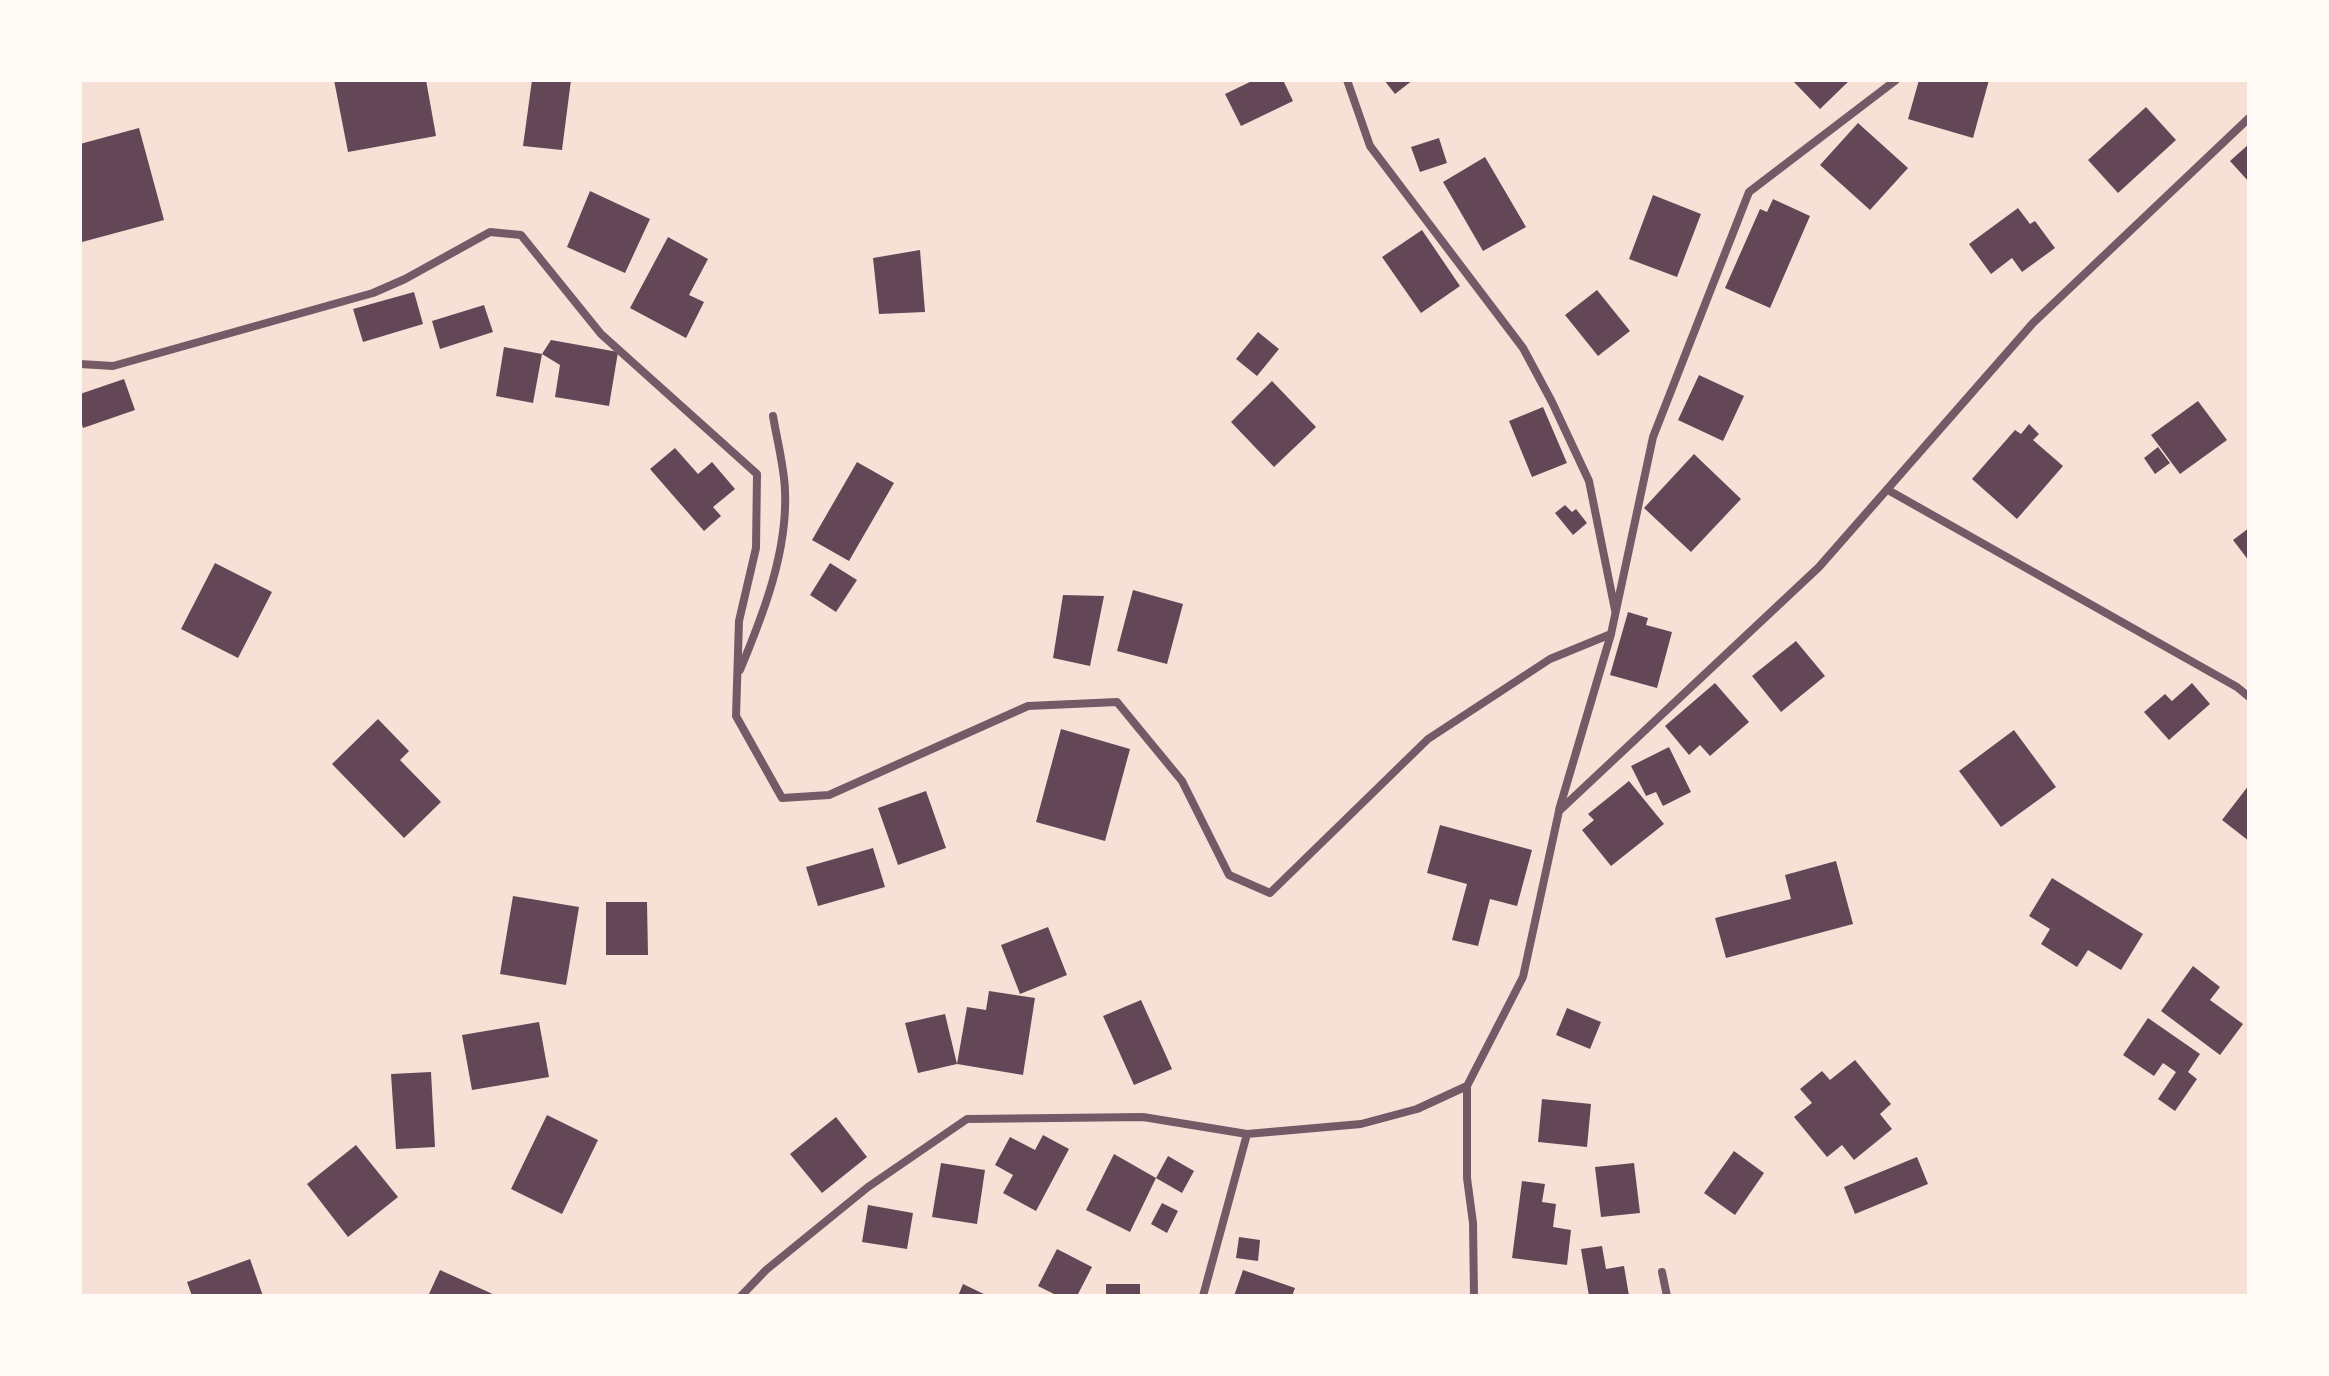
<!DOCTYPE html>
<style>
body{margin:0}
#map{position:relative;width:2329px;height:1376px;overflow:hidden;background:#f7e1d7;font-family:"Exo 2",sans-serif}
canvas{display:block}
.frame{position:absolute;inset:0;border:82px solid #fffaf5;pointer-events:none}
</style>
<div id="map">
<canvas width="2329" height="1376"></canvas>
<div class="frame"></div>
</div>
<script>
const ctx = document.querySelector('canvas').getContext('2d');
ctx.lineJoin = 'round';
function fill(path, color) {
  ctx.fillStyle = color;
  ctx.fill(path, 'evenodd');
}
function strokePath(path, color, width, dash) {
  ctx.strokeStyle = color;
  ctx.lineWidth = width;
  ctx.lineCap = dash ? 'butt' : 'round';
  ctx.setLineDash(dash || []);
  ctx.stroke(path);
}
const building = new Path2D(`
 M334,80H426L436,136L348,152Z
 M532,80H571L562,150L523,146Z
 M1254,80H1283L1293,101L1241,126L1225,94Z
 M1384,80H1413L1395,94Z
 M1792,80H1850L1820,109Z
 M1919,80H1989L1973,138L1908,119Z
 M2146,107L2176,140L2118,193L2088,160Z
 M1858,123L1908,168L1870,210L1820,165Z
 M139,128L164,220L82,242L80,144Z
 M1439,138L1447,163L1420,172L1411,147Z
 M2249,144V182L2230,161Z
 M1485,157L1526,227L1483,251L1443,182Z
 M590,191L650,219L625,273L567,247Z
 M1653,195L1701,214L1677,277L1629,259Z
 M1773,199L1810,216L1770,308L1725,288L1760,209L1767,212Z
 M2018,208L2030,224L2035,221L2055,248L2022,272L2012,258L1991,274L1969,244Z
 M1422,230L1460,286L1421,313L1382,257Z
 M668,237L708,259L689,295L704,302L686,338L630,308Z
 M920,250L925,312L879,314L873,258Z
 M1597,290L1630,331L1598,356L1565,315Z
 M414,292L423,324L363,342L353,309Z
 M484,305L493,332L440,349L432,321Z
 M1258,332L1279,349L1257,376L1236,359Z
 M551,340L618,352L609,406L555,397L560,365L542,354L533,403L496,396L504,347L542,354Z
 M1699,375L1744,396L1723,441L1678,420Z
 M124,379L135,410L83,428L80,418V394Z
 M1272,381L1316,427L1274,467L1231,422Z
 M2198,401L2227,440L2180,474L2151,435Z
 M1543,407L1567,463L1532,477L1509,421Z
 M2029,424L2039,434L2033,440L2063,466L2017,519L1972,479L2015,430L2021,434Z
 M2158,447L2170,463L2155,474L2144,458Z
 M675,448L698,474L712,462L735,489L713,507L721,516L704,531L650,469Z
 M1694,454L1741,499L1691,552L1644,508Z
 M857,462L894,483L849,561L812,540Z
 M1565,505L1572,512L1576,509L1587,523L1573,535L1555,513Z
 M2249,528V561L2233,540Z
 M215,563L272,592L238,658L181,629Z
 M830,563L857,580L836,612L810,595Z
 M1133,590L1183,604L1167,664L1117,651Z
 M1063,595L1104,596L1090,666L1053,658Z
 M1628,612L1648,618L1646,625L1672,632L1657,688L1610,675Z
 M1796,641L1825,676L1781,712L1752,676Z
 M1715,683L1749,722L1710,756L1700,745L1689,755L1665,726Z
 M2192,683L2210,704L2169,740L2144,712L2165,694L2172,701Z
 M378,719L409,751L400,760L441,802L404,838L332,764Z
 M1061,729L1130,749L1105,841L1036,822Z
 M2014,730L2056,787L2001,827L1959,771Z
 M1669,747L1691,792L1663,806L1656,792L1646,796L1631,766Z
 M1629,781L1664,824L1611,866L1582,830L1594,820L1588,814Z
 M2249,785V841L2222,820Z
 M926,791L946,848L898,865L878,808Z
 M1440,825L1532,850L1517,906L1490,899L1478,946L1452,940L1467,884L1427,873Z
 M873,848L885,887L818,906L806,867Z
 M1836,861L1853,924L1726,958L1715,918L1791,899L1785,875Z
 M2052,878L2143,934L2121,970L2088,950L2077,967L2041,944L2050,929L2029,916Z
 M513,896L579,907L566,985L500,974Z
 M606,902H647L648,955H606Z
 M1048,927L1067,975L1020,994L1001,945Z
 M2193,966L2220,987L2210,1000L2243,1024L2220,1055L2161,1011Z
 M989,991L1035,998L1023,1075L957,1064L918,1073L905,1023L945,1014L957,1064L967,1007L986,1010Z
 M1141,1000L1172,1069L1134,1085L1103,1016Z
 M1567,1008L1601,1022L1590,1049L1556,1035Z
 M2148,1018L2200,1054L2188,1072L2197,1079L2175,1111L2158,1099L2176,1072L2163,1063L2154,1076L2123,1055Z
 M539,1022L549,1077L472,1090L462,1035Z
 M1855,1060L1891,1104L1880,1114L1892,1129L1854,1160L1842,1145L1827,1157L1794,1117L1812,1103L1800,1089L1822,1071L1830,1080Z
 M431,1072L435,1147L396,1149L391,1074Z
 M1542,1099L1591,1104L1587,1147L1538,1142Z
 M547,1115L598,1140L562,1214L511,1189Z
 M836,1117L867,1157L822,1193L790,1154Z
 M1043,1135L1069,1149L1036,1211L1003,1193L1013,1175L995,1165L1010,1137L1035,1150Z
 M356,1145L398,1197L348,1237L307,1184Z
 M1734,1151L1764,1173L1735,1215L1704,1193Z
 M1114,1154L1156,1178L1130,1232L1086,1210Z
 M1168,1156L1194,1171L1182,1193L1156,1178Z
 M1917,1157L1928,1184L1855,1214L1844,1187Z
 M941,1163L985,1170L977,1224L932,1217Z
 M1634,1163L1640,1213L1601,1217L1595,1167Z
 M1522,1181L1545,1184L1542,1202L1556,1204L1553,1227L1571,1230L1567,1265L1512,1258Z
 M1162,1203L1178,1211L1167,1233L1151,1224Z
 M868,1205L913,1213L907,1249L862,1242Z
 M1239,1237L1260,1240L1258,1261L1236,1258Z
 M1602,1246L1606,1269L1624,1266L1629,1296H1589L1581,1249Z
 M1057,1249L1092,1267L1077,1296H1058L1038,1286Z
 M250,1259L263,1296H192L187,1282Z
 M440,1270L497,1296H428Z
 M1243,1270L1295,1288L1292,1296H1234Z
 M963,1284L988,1296H958Z
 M1106,1284H1140V1296H1106Z`);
const minor = new Path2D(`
 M1347,80L1370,146L1523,348L1552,402L1589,481L1615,610
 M80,364L113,366L373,293L405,279L490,232L521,235L601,334L757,474L756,548L739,621L736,716L782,798L829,795L1028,706L1117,702L1182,781L1229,875L1270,893L1428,739L1550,659L1611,634
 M1888,490L2237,687L2249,697
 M740,670C763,615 788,551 785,490C784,466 777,440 773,416
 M1559,810L1611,634L1653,437L1749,192L1896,80
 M1467,1086V1178L1473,1223L1474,1296
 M1662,1272L1667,1296
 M741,1296L766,1270L868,1187L967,1119L1143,1117L1247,1134L1361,1124L1417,1109L1467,1086L1523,977L1559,811L1819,567L2033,323L2249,118
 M1203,1296L1247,1134`);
fill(building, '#644757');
strokePath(minor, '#755966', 8);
</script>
